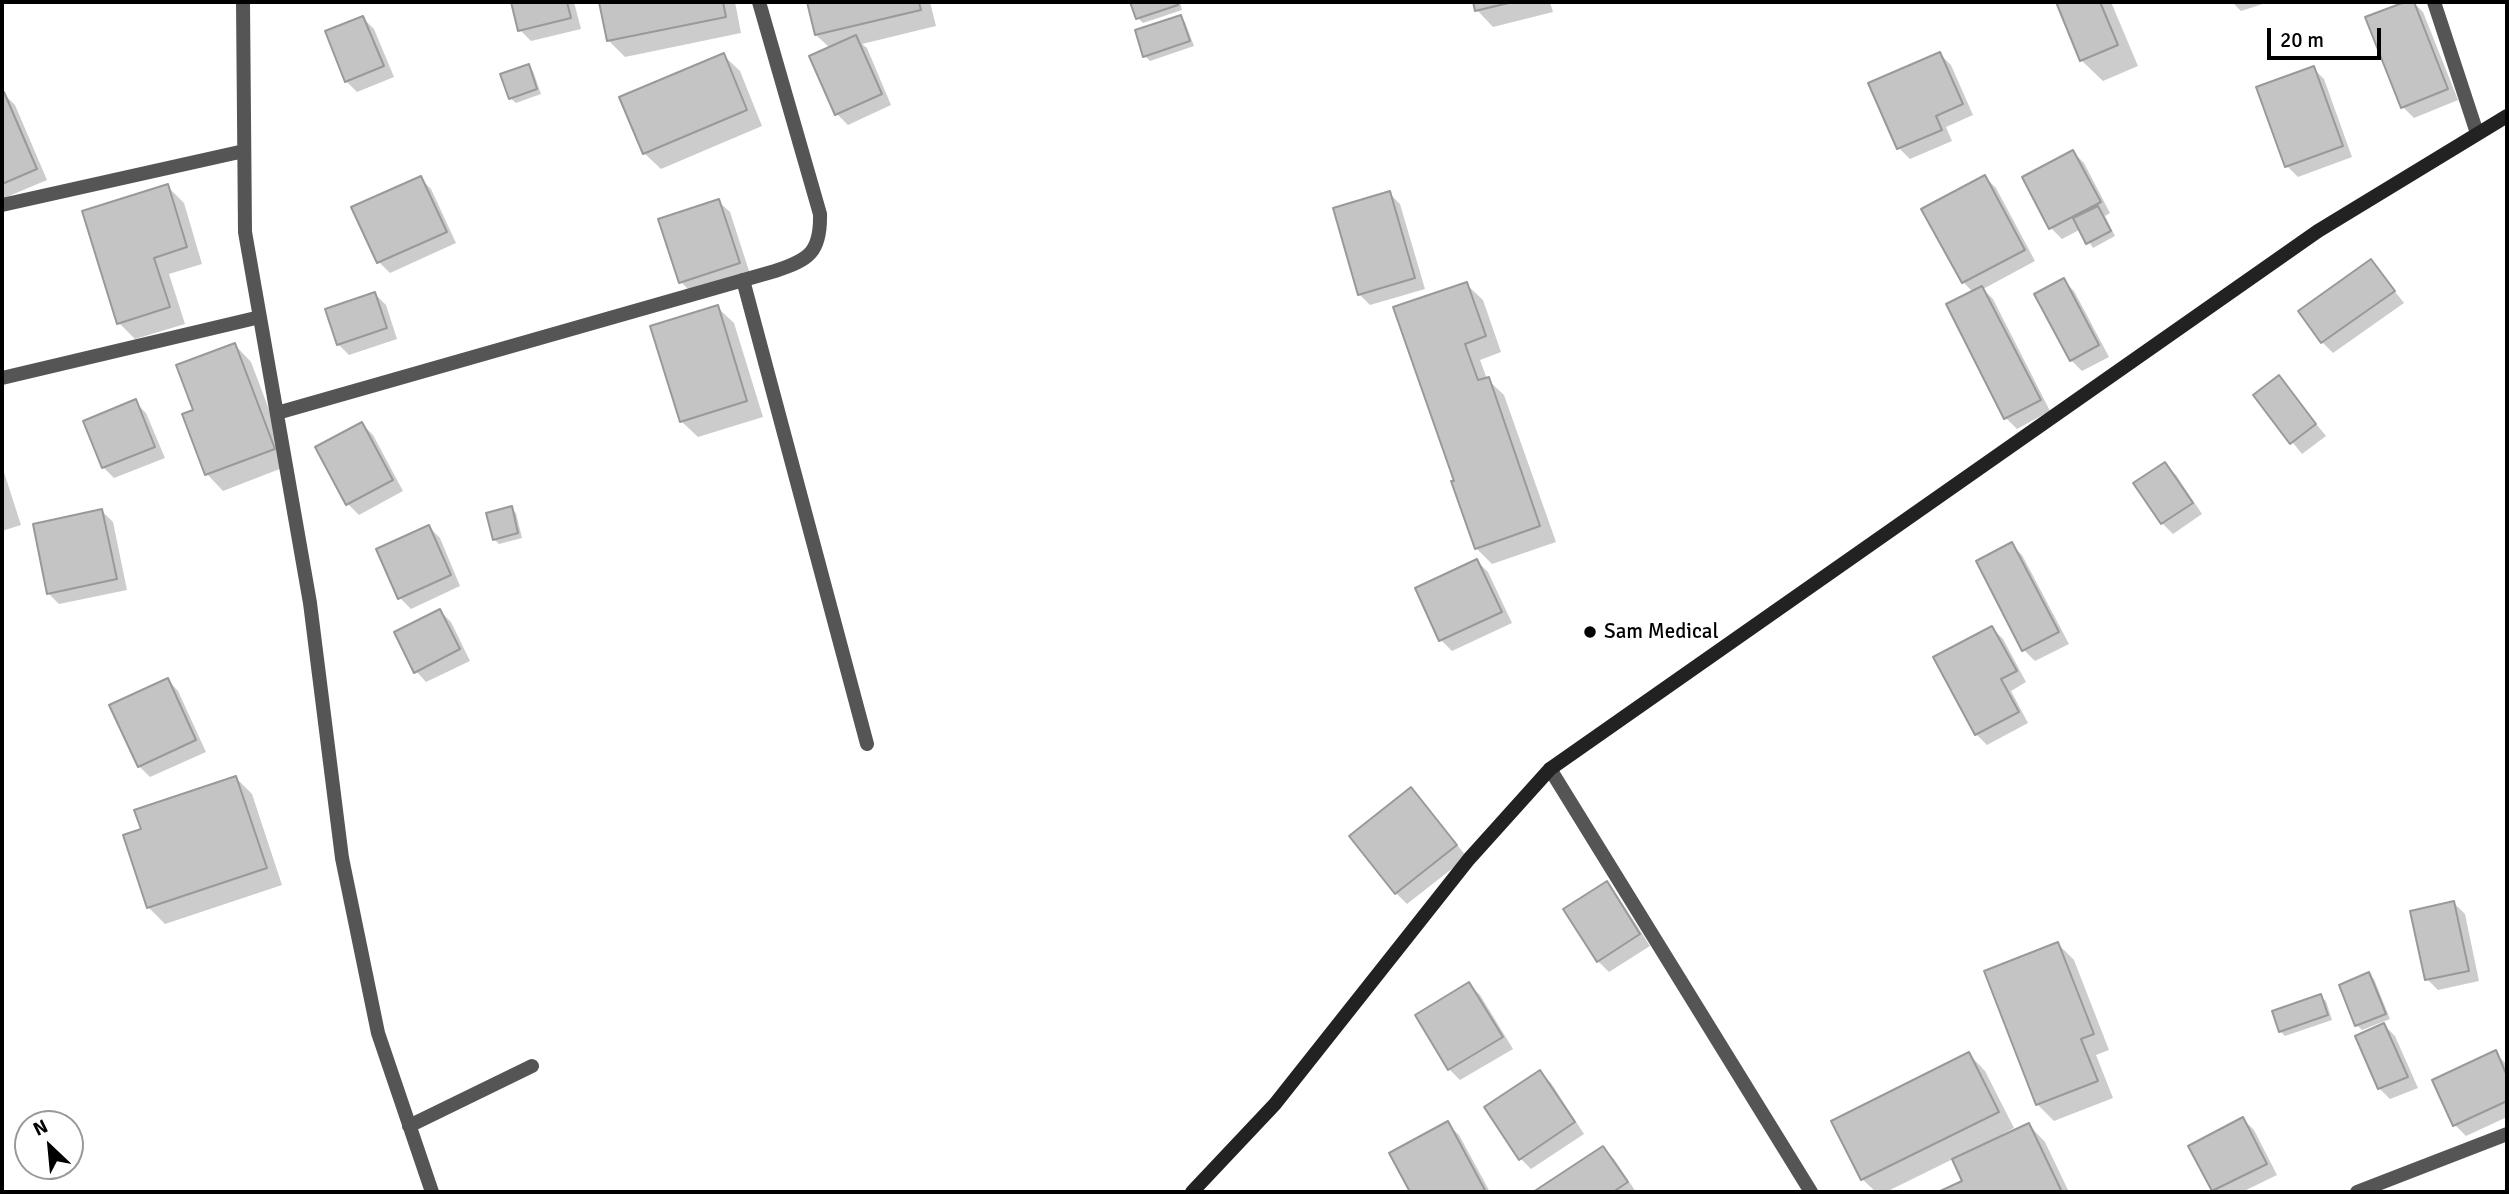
<!DOCTYPE html>
<style>
body{margin:0}
#map{position:relative;width:2509px;height:1194px;overflow:hidden;background:#fff;font-family:Signika,sans-serif}
canvas{display:block}
.frame{position:absolute;inset:0;border:4px solid #000;pointer-events:none}
.north{position:absolute;left:14px;top:1110px;width:70px;height:70px;box-sizing:border-box;background:#fff;border:2px solid #999;border-radius:50%;rotate:334deg;font-size:19px;font-weight:700;line-height:28px;text-align:center;color:#000}
.north::after{content:'';display:block;margin:auto;width:24px;height:32px;background:#000;clip-path:polygon(50% 0,100% 100%,50% 72%,0 100%)}
.scale{position:absolute;left:2267px;top:28px;width:114px;height:32px;box-sizing:border-box;border:4px solid #000;border-top:0;padding-left:9px;font-size:21px;line-height:24px;white-space:nowrap;color:#000;-webkit-text-stroke:5px #fff;paint-order:stroke}
</style>
<div id="map">
<canvas width="2509" height="1194"></canvas>
<div class="frame"></div>
<div class="north">N</div>
<div class="scale">20 m</div>
</div>
<script>
const ctx = document.querySelector('canvas').getContext('2d');
ctx.lineJoin = 'round';
function fill(path, color) {
  ctx.fillStyle = color;
  ctx.fill(path, 'evenodd');
}
function strokePath(path, color, width, dash) {
  ctx.strokeStyle = color;
  ctx.lineWidth = width;
  ctx.lineCap = dash ? 'butt' : 'round';
  ctx.setLineDash(dash || []);
  ctx.stroke(path);
}
function label(font, color, halo, rows, align = 'center') {
  ctx.font = font + ' Signika,sans-serif';
  ctx.lineWidth = 6;
  ctx.setLineDash([]);
  ctx.textBaseline = 'middle';
  ctx.strokeStyle = halo;
  ctx.fillStyle = color;
  for (const [text, x, y, turn = 0] of rows) {
    ctx.save();
    ctx.translate(x, y);
    ctx.rotate((+turn || 0) * Math.PI / 180);
    ctx.textAlign = isNaN(turn) ? turn : align;
    if (halo) ctx.strokeText(text, 0, 0);
    ctx.fillText(text, 0, 0);
    ctx.restore();
  }
}
const shadow = new Path2D(`
 M513,2H574L581,29L531,41L520,30Z
 M608,2H735L741,33L625,57L608,40L601,3Z
 M808,2H930L936,26L862,44L867,48L891,105L848,125L837,114L830,48L816,35Z
 M1132,2H1180L1182,10L1143,23L1138,18Z
 M1475,2H1550L1553,12L1493,27L1477,10Z
 M2057,2H2111L2138,66L2103,81L2081,60Z
 M2232,2H2269L2241,11Z
 M2409,2H2413L2423,12L2458,100L2414,118L2403,107L2368,18Z
 M1180,17L1185,22L1194,46L1150,61L1145,56Z
 M363,18L374,29L394,77L357,92L346,81Z
 M1940,54L1951,65L1973,115L1946,127L1952,141L1910,159L1899,148L1871,84Z
 M723,55L740,71L762,126L661,169L644,153Z
 M528,66L533,71L541,94L516,103L510,98Z
 M2313,68L2324,79L2352,157L2298,177L2287,166L2259,88Z
 M4,94L15,105L47,180L2,199V95Z
 M2073,152L2084,163L2110,213L2105,216L2115,236L2093,248L2081,229L2062,239L2051,228Z
 M1985,177L1996,188L2035,261L1983,289L1993,299L2050,411L2017,429L2006,418L1973,292L1963,282Z
 M420,178L431,189L456,243L390,273L379,262L353,208Z
 M167,186L184,203L202,264L169,274L185,324L135,339L119,323Z
 M1389,193L1400,204L1425,289L1370,305L1359,294Z
 M718,201L730,212L750,274L692,293L681,282Z
 M2371,261L2404,303L2333,353L2322,342L2300,311Z
 M2063,280L2074,291L2109,357L2082,371L2071,360Z
 M1466,284L1483,300L1501,352L1480,360L1487,379L1504,395L1556,542L1492,564L1476,548L1456,482Z
 M375,294L386,305L397,339L349,355L338,344Z
 M717,307L734,323L763,417L698,437L681,421Z
 M235,345L251,362L290,465L223,491L207,474L195,411Z
 M2279,378L2326,436L2302,454L2255,396Z
 M135,402L146,413L165,458L114,478L103,467Z
 M362,424L373,435L403,491L359,515L348,504L317,448Z
 M2165,464L2176,475L2202,514L2173,534L2162,523Z
 M2,466L21,525L2,531Z
 M511,508L516,513L522,538L499,544L494,539Z
 M102,511L113,522L127,590L59,604L48,593Z
 M429,527L440,538L460,586L411,609L400,598Z
 M2011,544L2022,555L2069,644L2035,661L2024,650L1978,562Z
 M1477,561L1488,572L1512,623L1452,651L1441,640Z
 M440,611L451,622L470,661L426,682L416,671Z
 M1992,628L2003,639L2026,682L2011,691L2028,723L1987,745L1976,734Z
 M168,680L178,691L206,752L150,777L139,766Z
 M236,778L252,794L282,885L165,924L148,907L143,830Z
 M1411,789L1467,857L1407,904L1396,893Z
 M1607,884L1617,895L1650,946L1609,972L1598,961Z
 M2454,903L2465,914L2479,981L2438,990L2427,979Z
 M2058,944L2074,960L2109,1050L2096,1055L2113,1098L2054,1121L2037,1104Z
 M2369,974L2374,979L2390,1019L2362,1030L2357,1025L2341,986Z
 M1469,984L1480,995L1513,1049L1460,1080L1449,1069Z
 M2320,996L2326,1001L2332,1020L2285,1036L2280,1031Z
 M2384,1025L2395,1036L2418,1088L2390,1099L2379,1088Z
 M2495,1052L2507,1065V1117L2466,1136L2455,1125Z
 M1969,1054L1985,1071L2014,1128L2003,1134L2005,1137L2029,1125L2045,1142L2069,1192H1942L1965,1182L1953,1159L1886,1192H1876L1862,1179Z
 M1540,1072L1551,1083L1584,1134L1531,1169L1520,1158Z
 M2243,1119L2254,1130L2277,1175L2242,1192H2215L2213,1190Z
 M1448,1124L1459,1135L1490,1192H1412L1391,1154Z
 M1603,1148L1614,1159L1636,1192H1536Z`);
const building = new Path2D(`
 M511,2H567L571,18L518,31Z
 M599,2H723L726,17L607,41Z
 M807,2H919L921,10L815,35Z
 M1130,2H1178V5L1136,19Z
 M1473,2H1513L1475,11Z
 M2056,2H2100L2118,45L2080,61Z
 M2405,2H2414L2448,89L2401,108L2365,17Z
 M1181,15L1190,41L1143,57L1135,30Z
 M363,16L384,66L345,82L325,31Z
 M856,35L882,94L835,115L809,56Z
 M1940,52L1963,104L1936,116L1942,130L1897,149L1868,83Z
 M724,53L747,110L643,154L619,97Z
 M529,64L537,89L509,99L500,74Z
 M2314,66L2343,146L2285,167L2256,87Z
 M4,92L37,169L2,184V93Z
 M2073,150L2101,202L2049,229L2022,177Z
 M1985,175L2025,250L1962,283L1921,209Z
 M421,176L447,232L377,263L351,207Z
 M168,184L187,247L154,258L170,307L117,324L82,211Z
 M1390,191L1415,278L1358,295L1333,208Z
 M719,199L740,263L679,283L658,219Z
 M2098,206L2111,231L2086,244L2073,218Z
 M2371,259L2395,291L2321,343L2298,311Z
 M2064,278L2099,345L2070,361L2034,294Z
 M1467,282L1486,336L1465,344L1478,380L1489,377L1540,526L1475,549L1451,481H1454L1393,307Z
 M1982,286L2041,400L2004,419L1946,304Z
 M375,292L387,328L337,345L325,309Z
 M718,305L747,401L680,422L650,326Z
 M235,343L275,449L205,475L182,414L193,410L176,365Z
 M2279,375L2316,424L2290,444L2253,395Z
 M136,399L155,447L102,468L83,421Z
 M362,422L393,480L346,505L315,447Z
 M2165,462L2193,503L2161,524L2133,483Z
 M512,506L518,533L493,540L486,513Z
 M102,509L117,579L47,594L33,524Z
 M429,525L451,575L398,599L376,549Z
 M2012,542L2059,632L2022,651L1976,561Z
 M1477,559L1502,612L1439,641L1415,588Z
 M440,609L460,649L414,673L394,632Z
 M1992,626L2017,671L2001,679L2019,712L1975,735L1933,657Z
 M168,678L196,740L138,767L109,705Z
 M236,776L267,868L147,908L123,835L141,829L134,810Z
 M1411,787L1457,845L1395,894L1349,836Z
 M1607,881L1640,934L1597,962L1563,909Z
 M2454,901L2469,971L2425,980L2410,911Z
 M2058,942L2094,1034L2081,1039L2098,1081L2036,1105L1984,971Z
 M2369,972L2386,1014L2355,1026L2339,985Z
 M1469,982L1503,1037L1448,1070L1415,1015Z
 M2321,994L2328,1015L2279,1032L2272,1011Z
 M2384,1023L2408,1077L2378,1089L2355,1036Z
 M2496,1050L2507,1076V1101L2453,1126L2432,1080Z
 M1969,1052L1999,1112L1861,1180L1831,1121Z
 M1540,1070L1575,1122L1519,1160L1484,1107Z
 M2243,1117L2267,1164L2212,1191L2188,1146Z
 M1448,1121L1486,1192H1410L1389,1153Z
 M2029,1123L2062,1192H1938L1962,1181L1952,1159Z
 M1603,1146L1628,1182L1613,1192H1533Z`);
const lane = new Path2D(`
 M2434,2L2477,133
 M743,280L867,744`);
const street = new Path2D(`
 M243,2L245,232L310,603L342,858L378,1033L432,1192
 M2,205L244,151
 M2,378L260,317
 M277,413L775,271C809,260 821,252 820,214L759,2
 M1550,769L1811,1192
 M409,1126L532,1066
 M2357,1192L2507,1134`);
const secondary = new Path2D(`
 M1192,1192L1275,1104L1469,859L1550,769L2318,231L2507,116`);
const markers = [
 [1590,632,7,"#000"]
];
const poiNames = [
 ["Sam Medical",1604,632]
];
fill(shadow, '#0003');
fill(building, '#c4c4c4');
strokePath(building, '#999', 2);
strokePath(lane, '#555', 14);
strokePath(street, '#555', 14);
strokePath(secondary, '#222', 14);
for (const [x, y, r, color] of markers) {
  const dot = new Path2D();
  dot.arc(x, y, r, 0, 2 * Math.PI);
  ctx.fillStyle = color;
  ctx.fill(dot);
  strokePath(dot, '#fff', 2.5);
}
label('21px', '#000', '#fff', poiNames, 'left');
</script>
